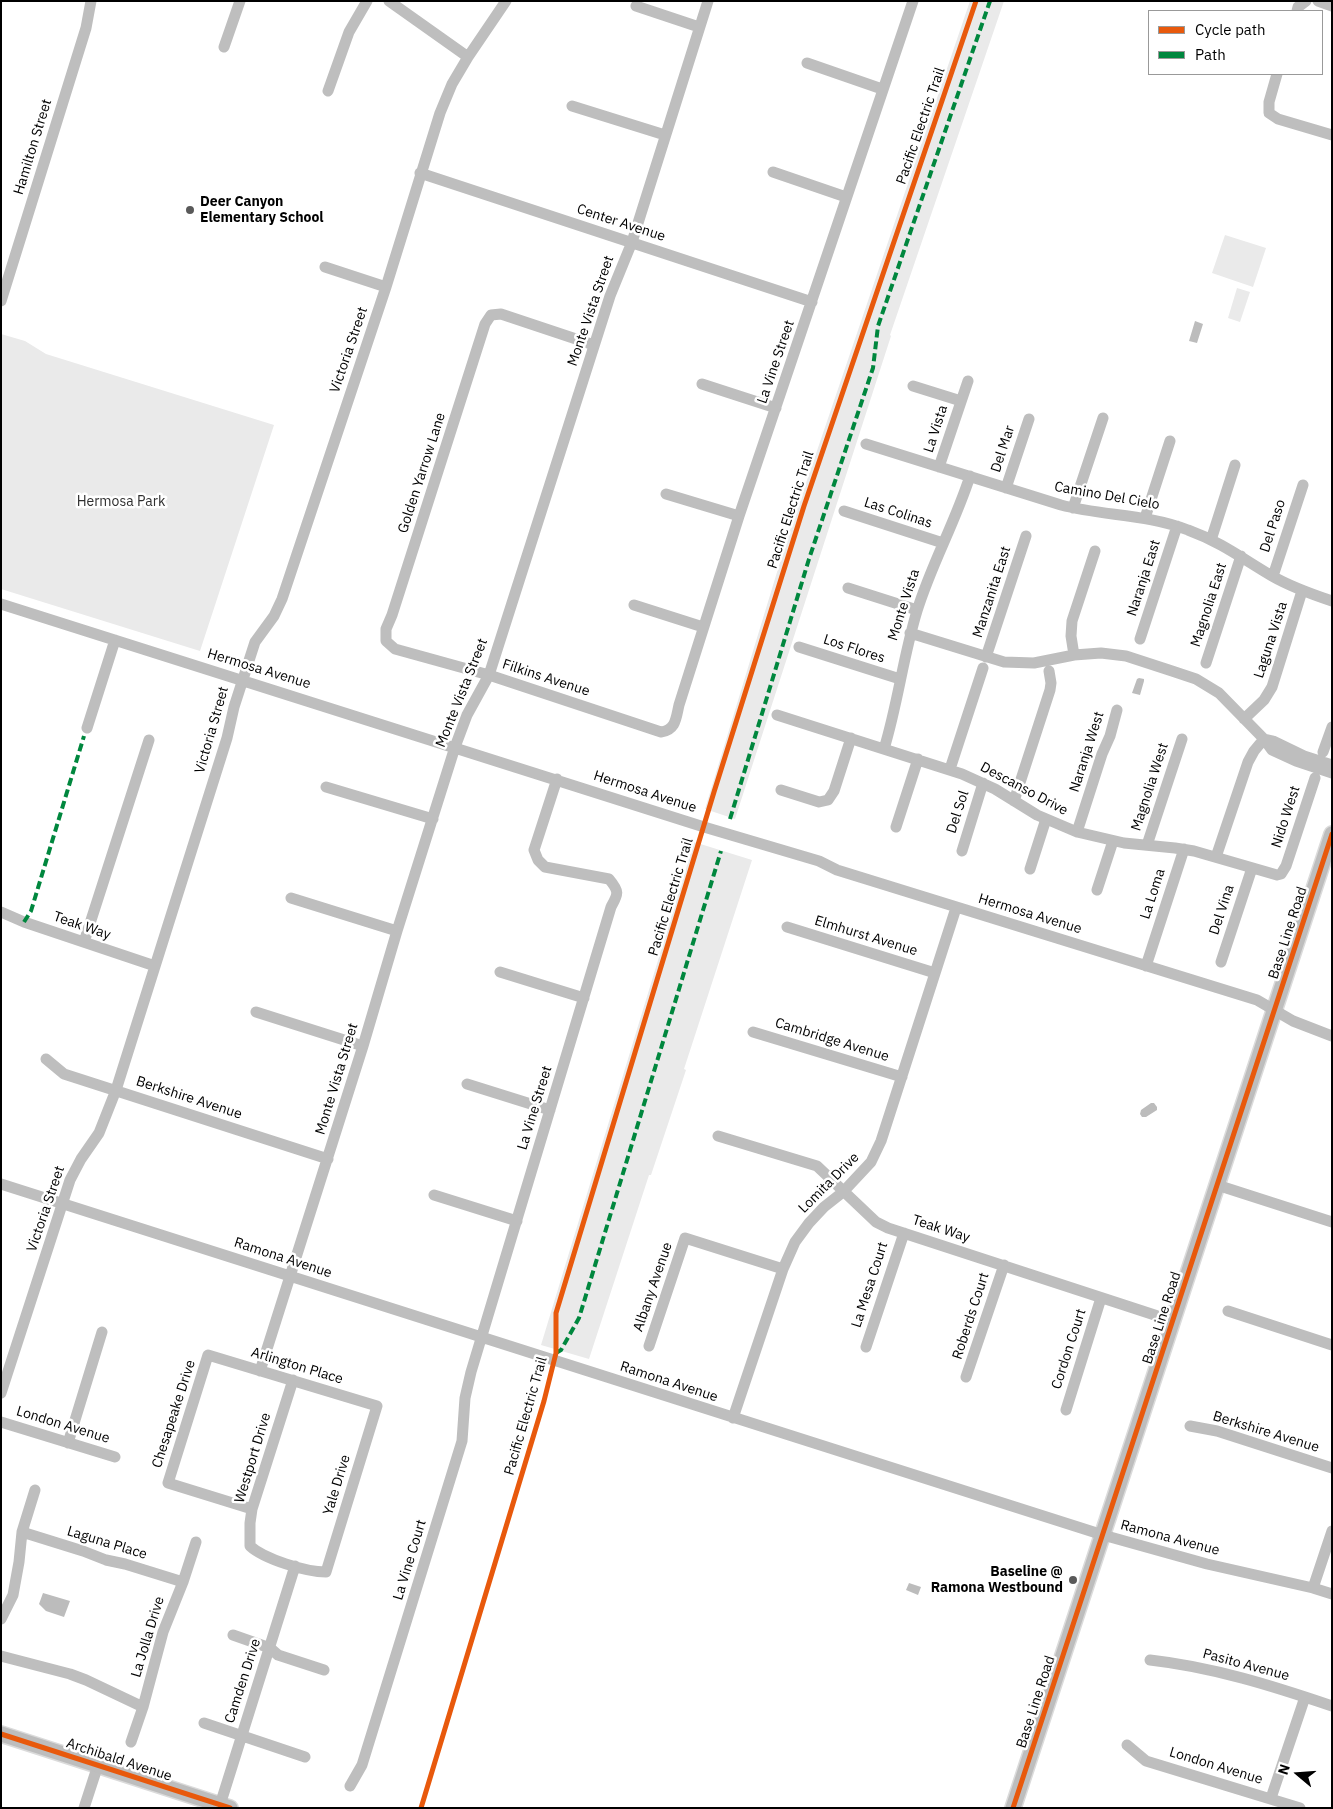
<!DOCTYPE html>
<style>
body{margin:0}
#map{position:relative;width:1333px;height:1809px;overflow:hidden;background:#fff;font-family:"IBM Plex Sans",sans-serif}
canvas{display:block}
.frame{position:absolute;inset:0;border:2px solid #000;pointer-events:none}
.legend{position:absolute;left:1148px;top:10px;width:175px;height:65px;box-sizing:border-box;background:#fff;border:1px solid #999;margin:0;padding:6px 9px;list-style:none;font-size:15px;color:#000}
.legend li{display:flex;align-items:center;gap:10px;height:25px}
.legend b{width:25px;border:1px solid #999}
.north{position:absolute;left:1273px;top:1749px;width:50px;height:50px;-webkit-text-stroke:4px #fff;paint-order:stroke;rotate:288deg;font-size:14px;font-weight:700;line-height:20px;text-align:center;color:#000}
.north::after{content:'';display:block;margin:auto;width:18px;height:22px;background:#000;clip-path:polygon(50% 0,100% 100%,50% 72%,0 100%)}
</style>
<div id="map">
<canvas width="1333" height="1809"></canvas>
<div class="frame"></div>
<ul class="legend">
<li><b style="height:6px;background:#e8590c"></b>Cycle path</li>
<li><b style="height:6px;background:#00873e"></b>Path</li>
</ul>
<div class="north">N</div>
</div>
<script>
const ctx = document.querySelector('canvas').getContext('2d');
ctx.lineJoin = 'round';
function fill(path, color) {
  ctx.fillStyle = color;
  ctx.fill(path, 'evenodd');
}
function strokePath(path, color, width, dash) {
  ctx.strokeStyle = color;
  ctx.lineWidth = width;
  ctx.lineCap = dash ? 'butt' : 'round';
  ctx.setLineDash(dash || []);
  ctx.stroke(path);
}
function label(font, color, halo, rows, align = 'center') {
  ctx.font = font + ' "IBM Plex Sans",sans-serif';
  ctx.lineWidth = 5;
  ctx.setLineDash([]);
  ctx.textBaseline = 'middle';
  ctx.strokeStyle = halo;
  ctx.fillStyle = color;
  for (const [text, x, y, turn = 0] of rows) {
    ctx.save();
    ctx.translate(x, y);
    ctx.rotate((+turn || 0) * Math.PI / 180);
    ctx.textAlign = isNaN(turn) ? turn : align;
    if (halo) ctx.strokeText(text, 0, 0);
    ctx.fillText(text, 0, 0);
    ctx.restore();
  }
}
const green = new Path2D(`
 M970,1H1004L890,335L891,336L735,819L705,809L788,536Z
 M1225,235L1266,248L1253,287L1212,273Z
 M1237,288L1250,292L1240,322L1228,318Z
 M1,334L25,341L46,354L274,425L200,651L1,589Z
 M694,842L752,860L684,1069L686,1070L651,1175H649L589,1359L541,1345Z`);
const water = new Path2D(`
 M1195,321L1203,324L1197,343L1189,341Z
 M1139,678L1144,679V681L1140,695L1132,693L1137,679Z
 M667,893L677,894L672,909L668,908L669,896H666Z
 M1151,1103H1154L1157,1107V1110L1146,1117H1142L1140,1114L1141,1110Z
 M909,1583L921,1587L918,1595L906,1590Z
 M43,1593L70,1601L64,1617L46,1611L39,1604Z`);
const minor = new Path2D(`
 M389,1L468,57
 M1318,1L1332,6
 M636,6L699,27
 M1297,11L1298,7L1306,1
 M224,47L240,1
 M807,63L882,89
 M1277,74L1269,102V113L1278,119L1332,135
 M328,91L349,32L367,1
 M572,106L665,135
 M773,172L846,197
 M420,173L812,302
 M325,267L386,287
 M1,301L86,28L91,1
 M594,345L501,314L491,315L485,324L392,615L386,629V641L395,649L489,675L661,732C676,730 676,718 679,705L739,516L913,1
 M702,384L776,408
 M913,386L961,401
 M866,444L1061,505C1103,516 1147,514 1188,530C1221,542 1243,559 1272,576C1291,587 1311,594 1332,601
 M939,467L968,381
 M1006,488L1029,419
 M666,494L739,516
 M1073,508L1103,418
 M844,511L943,543
 M1145,518L1170,441
 M1211,540L1235,465
 M1273,576L1303,485
 M848,588L917,610
 M1,604L704,827L819,861L837,870L1257,1000L1293,1021L1332,1036
 M634,605L703,627
 M910,633L1004,662L1034,663L1074,655L1101,653L1126,656L1172,671L1196,679L1219,693L1264,739L1272,750L1296,761L1332,773
 M1140,639L1177,526
 M799,647L900,679
 M1074,655L1071,636L1072,621L1095,551
 M986,657L1026,536
 M1206,663L1241,556
 M777,715L962,774L995,789L1037,815L1077,832L1124,843L1175,848L1194,851L1277,875L1281,874L1286,866L1315,778
 M1244,719L1264,700L1272,687L1302,591
 M87,728L115,640
 M1264,739L1273,741L1304,756L1332,765
 M884,749C898,703 903,657 917,611C931,565 955,523 970,476
 M1323,752L1332,727
 M950,769L983,668
 M326,787L433,819
 M781,790L819,802L828,800L834,791L851,738
 M1014,801L1050,690L1051,683L1049,671
 M896,827L918,759
 M1077,832L1102,754L1110,736L1117,710
 M1147,845L1182,739
 M962,851L983,783
 M1216,857L1248,762L1254,751L1264,739
 M1030,869L1046,819
 M1097,890L1113,841
 M291,898L397,931
 M1,912L24,922L155,966
 M787,927L935,973
 M84,942L149,740
 M1221,962L1252,868
 M1146,966L1184,849
 M500,972L584,998
 M256,1012L363,1046
 M753,1032L902,1077
 M46,1059L64,1074L328,1159
 M467,1084L550,1110
 M718,1136L817,1166L876,1222L888,1228L1173,1321
 M1,1184L1103,1535L1207,1564L1313,1588L1332,1594
 M1217,1185L1332,1222
 M434,1195L517,1221
 M1228,1311L1332,1345
 M649,1346L685,1238L783,1269
 M866,1347L904,1233
 M260,1371L363,1046L397,931L455,747L467,715L489,675L610,296L632,242L708,1
 M966,1377L1004,1265
 M1,1393L70,1180L81,1159L99,1133L116,1090L227,738L234,707L255,642L274,616L282,599L386,287L440,113L452,84L468,57L506,1
 M1066,1410L1101,1298
 M733,1418L783,1269L795,1242L809,1223L824,1207L843,1192L871,1162L881,1141L956,908
 M1,1422L115,1457
 M1190,1426L1217,1431L1332,1468
 M68,1443L102,1332
 M252,1509L168,1483L208,1355L377,1406L326,1572C306,1572 264,1559 250,1546V1523L252,1509L293,1380
 M22,1532L83,1551L106,1560L125,1564L183,1582
 M1313,1588L1332,1531
 M1,1619L13,1595L19,1562L22,1532L35,1490
 M233,1635L270,1648L278,1655L324,1670
 M1,1656L70,1674L86,1680L143,1707
 M1150,1660C1213,1667 1273,1686 1332,1706
 M204,1723L305,1757
 M131,1742L143,1707L163,1632L183,1582L196,1542
 M1127,1745L1146,1761L1300,1808
 M350,1786L362,1765L462,1441L465,1398L471,1372L611,907C618,894 620,892 609,879L545,867L538,860L534,850L557,779
 M1271,1798L1305,1697
 M220,1805L295,1566
 M84,1808L98,1765`);
const major = new Path2D(`
 M1,1734L230,1808
 M1013,1808L1332,834`);
const quiet = new Path2D(`
 M730,819L809,559L873,368L878,326L990,1
 M24,922L31,911L84,736
 M556,1353L561,1350L579,1318L721,851`);
const cycleway = new Path2D(`
 M1,1734L230,1808
 M421,1808L544,1401L556,1353V1313L714,792L804,506L976,1
 M1013,1808L1332,834`);
const markers = [
 [190,210,5,"#595959"],
 [1073,1580,5,"#595959"]
];
const streetNames = [
 ["Pacific Electric Trail",921,126,-71],
 ["Hamilton Street",33,147,-73],
 ["Center Avenue",621,223,18],
 ["Monte Vista Street",591,311,-71],
 ["Victoria Street",349,350,-71],
 ["La Vine Street",776,362,-71],
 ["La Vista",936,429,-72],
 ["Del Mar",1003,449,-72],
 ["Golden Yarrow Lane",422,473,-72],
 ["Camino Del Cielo",1107,496,10],
 ["Pacific Electric Trail",791,510,-72],
 ["Las Colinas",898,513,18],
 ["Del Paso",1273,526,-72],
 ["Naranja East",1144,578,-72],
 ["Manzanita East",992,592,-72],
 ["Monte Vista",904,605,-72],
 ["Magnolia East",1209,605,-72],
 ["Laguna Vista",1271,640,-72],
 ["Los Flores",854,649,18],
 ["Hermosa Avenue",259,669,17],
 ["Filkins Avenue",546,678,18],
 ["Monte Vista Street",462,693,-68],
 ["Victoria Street",212,730,-74],
 ["Naranja West",1087,752,-72],
 ["Magnolia West",1150,787,-72],
 ["Descanso Drive",1024,789,28],
 ["Hermosa Avenue",645,792,18],
 ["Del Sol",958,812,-72],
 ["Nido West",1286,817,-72],
 ["La Loma",1153,894,-72],
 ["Pacific Electric Trail",671,897,-73],
 ["Del Vina",1222,910,-72],
 ["Hermosa Avenue",1030,914,17],
 ["Teak Way",82,926,19],
 ["Base Line Road",1288,933,-72],
 ["Elmhurst Avenue",866,936,17],
 ["Cambridge Avenue",832,1040,17],
 ["Monte Vista Street",337,1079,-73],
 ["Berkshire Avenue",189,1098,18],
 ["La Vine Street",535,1108,-73],
 ["Lomita Drive",829,1183,-45],
 ["Victoria Street",46,1209,-71],
 ["Teak Way",941,1229,18],
 ["Ramona Avenue",283,1258,18],
 ["La Mesa Court",870,1285,-72],
 ["Albany Avenue",653,1287,-71],
 ["Roberds Court",971,1316,-72],
 ["Base Line Road",1162,1318,-72],
 ["Cordon Court",1069,1349,-72],
 ["Arlington Place",297,1366,17],
 ["Ramona Avenue",669,1382,18],
 ["Chesapeake Drive",174,1414,-72],
 ["Pacific Electric Trail",526,1416,-74],
 ["London Avenue",63,1425,17],
 ["Berkshire Avenue",1266,1432,17],
 ["Westport Drive",253,1458,-73],
 ["Yale Drive",337,1485,-73],
 ["Ramona Avenue",1170,1538,15],
 ["Laguna Place",107,1543,17],
 ["La Vine Court",410,1560,-73],
 ["La Jolla Drive",148,1637,-73],
 ["Pasito Avenue",1246,1665,15],
 ["Camden Drive",243,1681,-72],
 ["Base Line Road",1036,1702,-72],
 ["Archibald Avenue",119,1760,18],
 ["London Avenue",1216,1766,17]
];
const poiNames = [
 ["Deer Canyon",200,202],
 ["Elementary School",200,218],
 ["Baseline @",1063,1572,"right"],
 ["Ramona Westbound",1063,1588,"right"]
];
const parkNames = [
 ["Hermosa Park",121,502]
];
fill(green, '#eaeaea');
fill(water, '#bcbcbc');
strokePath(major, '#dbdbdb', 18);
strokePath(minor, '#bebebe', 11);
strokePath(major, '#bdbdbd', 15);
strokePath(quiet, '#00873e', 4, [8, 4]);
strokePath(cycleway, '#e8590c', 5);
for (const [x, y, r, color] of markers) {
  const dot = new Path2D();
  dot.arc(x, y, r, 0, 2 * Math.PI);
  ctx.fillStyle = color;
  ctx.fill(dot);
  strokePath(dot, '#fff', 2);
}
label('14px', '#000', '#fff', streetNames);
label('bold 14px', '#000', '#fff', poiNames, 'left');
label('14px', '#2f2f2f', '#fff', parkNames);
</script>
